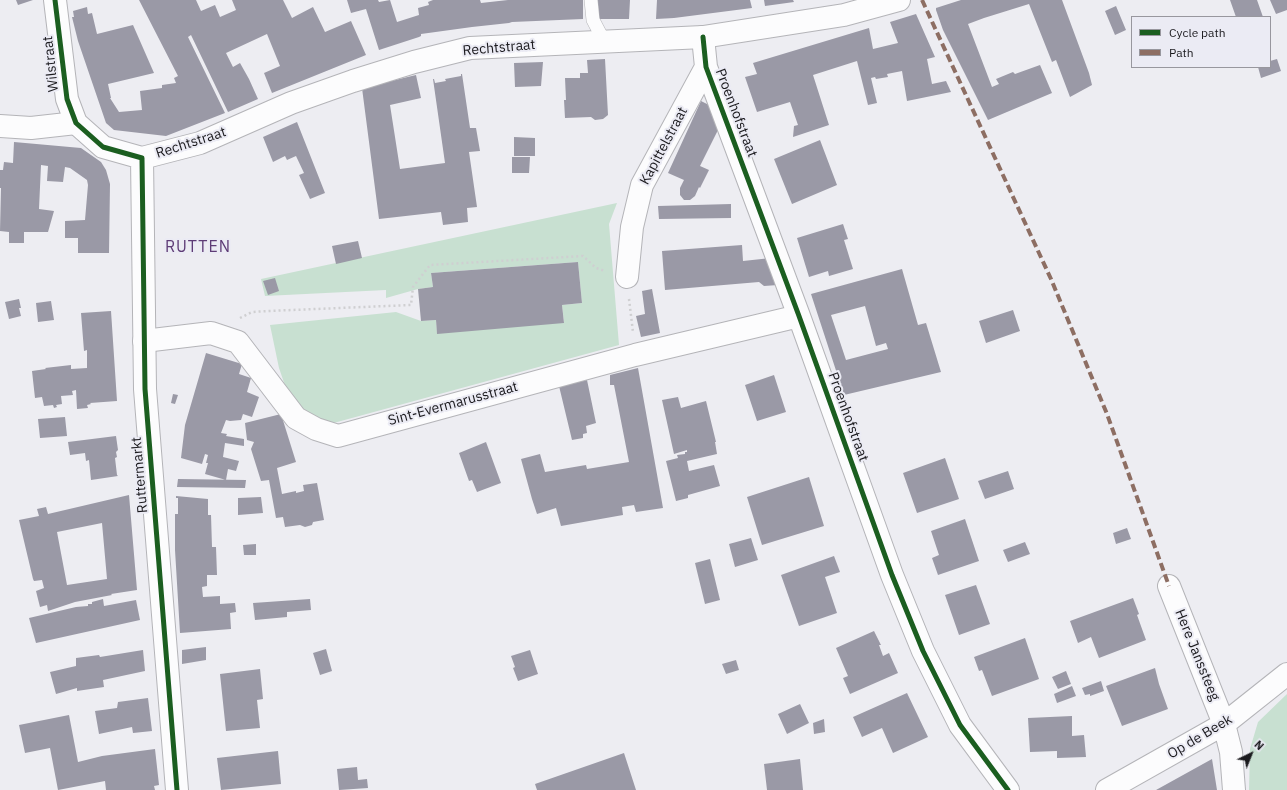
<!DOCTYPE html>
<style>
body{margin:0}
#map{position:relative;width:1287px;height:790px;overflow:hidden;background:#ededf2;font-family:"IBM Plex Sans",sans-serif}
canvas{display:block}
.legend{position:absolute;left:1131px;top:16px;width:140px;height:52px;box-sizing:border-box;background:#ebebf4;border:1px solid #98979e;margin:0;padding:5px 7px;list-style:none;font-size:12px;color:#1b1a1e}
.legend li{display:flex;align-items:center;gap:8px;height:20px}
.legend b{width:20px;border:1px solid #98979e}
.north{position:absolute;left:1231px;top:734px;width:40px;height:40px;-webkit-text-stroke:3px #ebebf4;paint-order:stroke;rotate:43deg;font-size:11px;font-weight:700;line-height:16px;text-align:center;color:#1b1a1e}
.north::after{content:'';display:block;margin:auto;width:14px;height:18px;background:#1b1a1e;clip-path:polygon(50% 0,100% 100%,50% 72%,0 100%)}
</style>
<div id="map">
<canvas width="1287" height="790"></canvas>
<ul class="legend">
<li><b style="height:5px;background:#1b5e20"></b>Cycle path</li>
<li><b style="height:5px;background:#8d6e63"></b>Path</li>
</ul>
<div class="north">N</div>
</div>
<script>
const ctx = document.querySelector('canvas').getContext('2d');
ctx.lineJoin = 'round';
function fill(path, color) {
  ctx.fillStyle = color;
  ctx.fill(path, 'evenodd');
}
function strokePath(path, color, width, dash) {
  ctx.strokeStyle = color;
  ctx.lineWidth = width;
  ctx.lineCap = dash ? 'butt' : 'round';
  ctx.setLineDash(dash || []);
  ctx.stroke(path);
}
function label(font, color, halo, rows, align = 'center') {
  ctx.font = font + ' "IBM Plex Sans",sans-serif';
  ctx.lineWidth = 4;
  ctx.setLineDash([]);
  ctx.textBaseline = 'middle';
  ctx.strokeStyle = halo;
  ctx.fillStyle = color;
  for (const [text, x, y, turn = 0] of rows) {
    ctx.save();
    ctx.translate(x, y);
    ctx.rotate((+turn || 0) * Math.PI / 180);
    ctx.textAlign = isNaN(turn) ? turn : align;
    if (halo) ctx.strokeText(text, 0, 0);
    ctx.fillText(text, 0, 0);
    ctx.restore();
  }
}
const green = new Path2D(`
 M617,203L609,224L619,345L330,424L306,411L289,397L279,368L270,325L396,312L421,321L436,320L437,333L564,322L562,305L582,303L578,262L431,273L433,287L418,289L386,298V290L265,296L261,279Z
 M1287,694V790H1249L1250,749L1258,722Z`);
const building = new Path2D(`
 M16,0H33L18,5Z
 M139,0H196L201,11L215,5L220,17L236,10L232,0H283L292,18L313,7L325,32L351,21L366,55L272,93L264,73L280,66L267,34L226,53L233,67L240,63L249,79L258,99L228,112L191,35L188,37L225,113L166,136L114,130L106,123L78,41L72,17H74L73,11L87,7L88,14L92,13L97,34L133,25L154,73L108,84L111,98H110L119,112L142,110L140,91L162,88V85L176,83L174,78L178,76Z
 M347,0H378L379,2L390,0L397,22L419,15L418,8L429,5L428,2L433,0H480L481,3L508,0H583V19L512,22L509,23L472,27L421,34V36L419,37L379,50L366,9L351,13Z
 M597,0H630L629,19H598Z
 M657,0H750L752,8L674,18L656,19Z
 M764,0H793L794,2L765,6Z
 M961,0H1062L1089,73L1092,85L1070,97L1056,60L1052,62L1029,4L984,18L968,24L992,87L999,84L996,79L1013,72L1015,74L1040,65L1052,93L988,120L943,30L936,10V8Z
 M1230,0H1257L1263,17H1236Z
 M1270,0H1287V10L1276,14Z
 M1116,6L1126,30L1115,35L1105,11Z
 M916,14L935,57L927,59L932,84L946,81L951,92L907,101L902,71L887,74L888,77L876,79L875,77L871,78L877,103L868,105L857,61L813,75L829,125L793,137L794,126L798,125L790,102L757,112L745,77L757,74L753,63L869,28L873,49L898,43L890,22Z
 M605,59L608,115L603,119L595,120L591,117L565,118L564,100H566L565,78H580V73H588L587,60Z
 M1277,59L1281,71L1261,78L1258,67H1270V61Z
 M543,62L541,86L515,87L514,63Z
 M461,74H462L470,128H476L480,151L469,152L477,207L467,208L468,222L443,225L441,212L379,219L362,88L416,75L421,98L390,105L400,169L445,163L433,79H434L435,83L446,81L445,79L461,76Z
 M701,101L715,108L719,128L700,166L709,170L700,188L699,187L695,196L690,200H684L680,195V188L684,180L668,173Z
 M297,122L325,193L310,199L299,175L304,173L296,156L287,160L285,156L273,162L263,137Z
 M514,137L535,138V156H514Z
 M820,140L837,185L792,204L774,159Z
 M14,142L81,148L101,162L106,170L110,184L109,253H78V238H65V221L85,220L88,185L87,180L70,168L65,167L63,182L47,181L48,166L41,165L39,209L54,211L48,232H24V243H9V232L0,231L1,188H0V170H3L4,162L13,163Z
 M512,157H530L529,173H512Z
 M731,204V218L659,219L658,206Z
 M843,224L848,239L844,240L853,269L829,276L828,271L809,277L797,238Z
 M358,241L362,258L336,264L332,246Z
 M742,245L743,261L771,258L778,285L764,286L759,282L665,290L662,251Z
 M578,262L582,303L562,305L564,323L437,334L436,320L421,321L418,289L433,287L431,273Z
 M902,269L918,325L926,323L941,372L844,395L811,294ZM865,306L876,346L886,343L888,349L846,360L831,315Z
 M275,278L279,291L268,295L263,281Z
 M652,289L660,333L641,337L636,316L645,314L642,291Z
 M19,299L21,308H19L21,316L9,319L5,302Z
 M51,301L54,320L38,322L36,303Z
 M1013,310L1020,331L986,343L979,321Z
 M111,311L117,401L90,403L91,404L87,405L88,408L77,409L76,390L72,391L73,395L61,396L62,404L56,405L57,407L54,408L53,405L44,406L42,397L35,398L32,371L46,369L45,368L71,365V369L87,368V350L84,351L81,313Z
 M206,353L242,364L239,374L251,378L247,392L259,397L252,417L243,414L241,420L230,421L226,420L221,433L227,434L226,436L244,439V446L225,443L223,457L239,461L236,471L228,469L226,480L205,474L208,463H206L208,455L205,454L202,464L181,458L185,425Z
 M638,368L663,508L636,512L634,505L622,507L623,515L561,526L556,508L537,514L532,499L521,459L540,454L545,472L586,465L587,469L629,462L614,385H610V375Z
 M774,375L786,412L757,421L745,385Z
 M587,380L596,423L586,426L587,433L583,434V438L572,440L559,386Z
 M173,394L178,395L175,404L171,403Z
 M678,397L681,408L706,401L716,442H715L717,454L687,461L689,471L714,465L720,486L688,495V498L676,501L666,461L678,458L677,455L685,454V452H687V450L674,454L662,400Z
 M281,414L296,462L277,468L282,494L296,491V493L304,491L303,485L317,483L324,520L313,522L312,525L305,527L300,525L285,527L283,517L276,518L269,480L261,481L251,449L254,442L247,440L245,423Z
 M65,417L67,436L40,438L38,419Z
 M116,436L118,450L116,452L117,457L115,458L117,475L118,476L91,480L89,460L86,461L85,453L70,455L68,442Z
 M486,442L501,483L477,492L472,480L469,481L459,453Z
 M945,458L959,499L917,513L903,473Z
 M1008,471L1014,489L985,499L978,481Z
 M809,477L824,526L762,545L747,497Z
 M178,479L246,480L245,488L177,487Z
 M129,495L137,590L111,594L112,595L75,602L48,611L47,605L40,607L36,591L44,588L42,580L34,581L33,579L19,520L39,516L37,509L46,507L48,514ZM102,523L107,579L67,585L57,532Z
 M176,496L208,499V515H211L212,547H216L217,575H207V586L202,587L203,597L220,596V604L235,603L236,612L230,613L231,629L180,633L175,550V514H178V498H176Z
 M261,497L263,513L238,515V498Z
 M965,519L979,561L938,575L932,558L939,555L931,531Z
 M1127,528L1131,539L1116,544L1113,533Z
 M751,538L758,560L735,567L729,544Z
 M1025,542L1030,554L1008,562L1003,550Z
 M256,544V555H244L243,545Z
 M834,556L840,572L825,577L837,613L799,626L781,575Z
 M710,559L720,600L705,604L695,563Z
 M976,585L990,624L959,635L945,595Z
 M1133,598L1139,614L1137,615L1146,640L1099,658L1091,637L1078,643L1070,621Z
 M103,599L104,606L136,600L140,620L36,643L29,618L76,607L88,606V604H92V602Z
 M310,599L311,610L287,612V617L255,620L253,603Z
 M874,631L881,645H879L883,656L889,653L898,673L850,694L843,678L848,676L836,648Z
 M1025,638L1039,679L992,696L982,670L979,671L974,657Z
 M206,647V660L182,664V650Z
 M326,649L332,671L320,675L313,653Z
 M143,650L145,671L103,680L104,687L77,691V688L56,694L50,672L76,666V658L99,655L100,657Z
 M530,650L538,674L518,681L513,668L515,667L511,656Z
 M736,660L739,670L726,674L722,664Z
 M1155,668L1159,684L1168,709L1122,726L1106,686Z
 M260,669L263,699L257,700L260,728L226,731L220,674Z
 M1066,671L1071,684L1058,689L1052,677Z
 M1101,681L1104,691L1090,696V694L1085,695L1082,688Z
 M1072,686L1076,696L1057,703L1054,694Z
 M907,693L928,737L893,753L882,728L862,737L853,717Z
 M148,698L152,731L133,733L132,727L99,734L95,711L117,708L118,702Z
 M800,704L809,723L787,734L778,714Z
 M69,715L78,762L102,756L155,749L159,785L154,786L155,790H106L105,781L58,790L50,748L25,753L19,725Z
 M1072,716V736L1084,735L1086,757L1057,758V751L1030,752L1028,718Z
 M824,719L825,732L814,734L813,723Z
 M278,751L281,784L221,790L217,758Z
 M624,753L636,790H537L535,784Z
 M800,759L803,790H767L764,764Z
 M1212,759L1217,790H1156Z
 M357,767L358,780L367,779L368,788L339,790L337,769Z`);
const path = new Path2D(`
 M629,299L633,332
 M240,318L252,312L268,311L411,305L413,287L430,265L583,256L596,268L605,271`);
const lane = new Path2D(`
 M591,0L593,20L604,41`);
const street = new Path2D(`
 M703,37L706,67L799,316L892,575L923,651L960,725L1008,790
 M0,126L31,128L76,123
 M627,277L632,227L642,185L706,67
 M144,341L211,333L238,342L296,418L316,429L338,436L635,355L799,316
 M1169,586L1224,724L1231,752L1234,790
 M1107,790L1224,724L1287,674`);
const secondary = new Path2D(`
 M55,0L67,99L76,123L103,147L142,158L200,143L291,103L353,81L414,62L470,48L703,37L844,15L899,0
 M142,158L145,389L177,790`);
const quiet = new Path2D(`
 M922,0L1051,279L1107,414L1169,586`);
const cycleway = new Path2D(`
 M55,0L67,99L76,123L103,147L142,158L145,389L177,790
 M703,37L706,67L799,316L892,575L923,651L960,725L1008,790`);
const streetNames = [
 ["Rechtstraat",499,48,-5],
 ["Wilstraat",51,64,-96],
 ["Proenhofstraat",736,113,69],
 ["Rechtstraat",191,143,-18],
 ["Kapittelstraat",664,146,-62],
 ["Sint-Evermarusstraat",453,404,-15],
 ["Proenhofstraat",848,417,70],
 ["Ruttermarkt",140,475,-95],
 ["Here Janssteeg",1197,655,68],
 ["Op de Beek",1200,737,-31]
];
const quarterNames = [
 ["RUTTEN",198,247]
];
fill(green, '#c8e0d1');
fill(building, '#9a99a6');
strokePath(lane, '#b4b4b8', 14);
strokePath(street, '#b4b4b8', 24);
strokePath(secondary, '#b4b4b8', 24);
strokePath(path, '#cfcfd1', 2.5, [2, 3]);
strokePath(lane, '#fcfcfd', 13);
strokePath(street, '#fcfcfd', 22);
strokePath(secondary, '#fcfcfd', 22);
strokePath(quiet, '#8d6e63', 4, [8, 4]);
strokePath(cycleway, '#1b5e20', 5);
label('14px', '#1b1a1e', '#ebebf4', streetNames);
ctx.letterSpacing = '1px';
label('16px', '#5e3c76', '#ebebf4', quarterNames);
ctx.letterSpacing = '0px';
</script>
